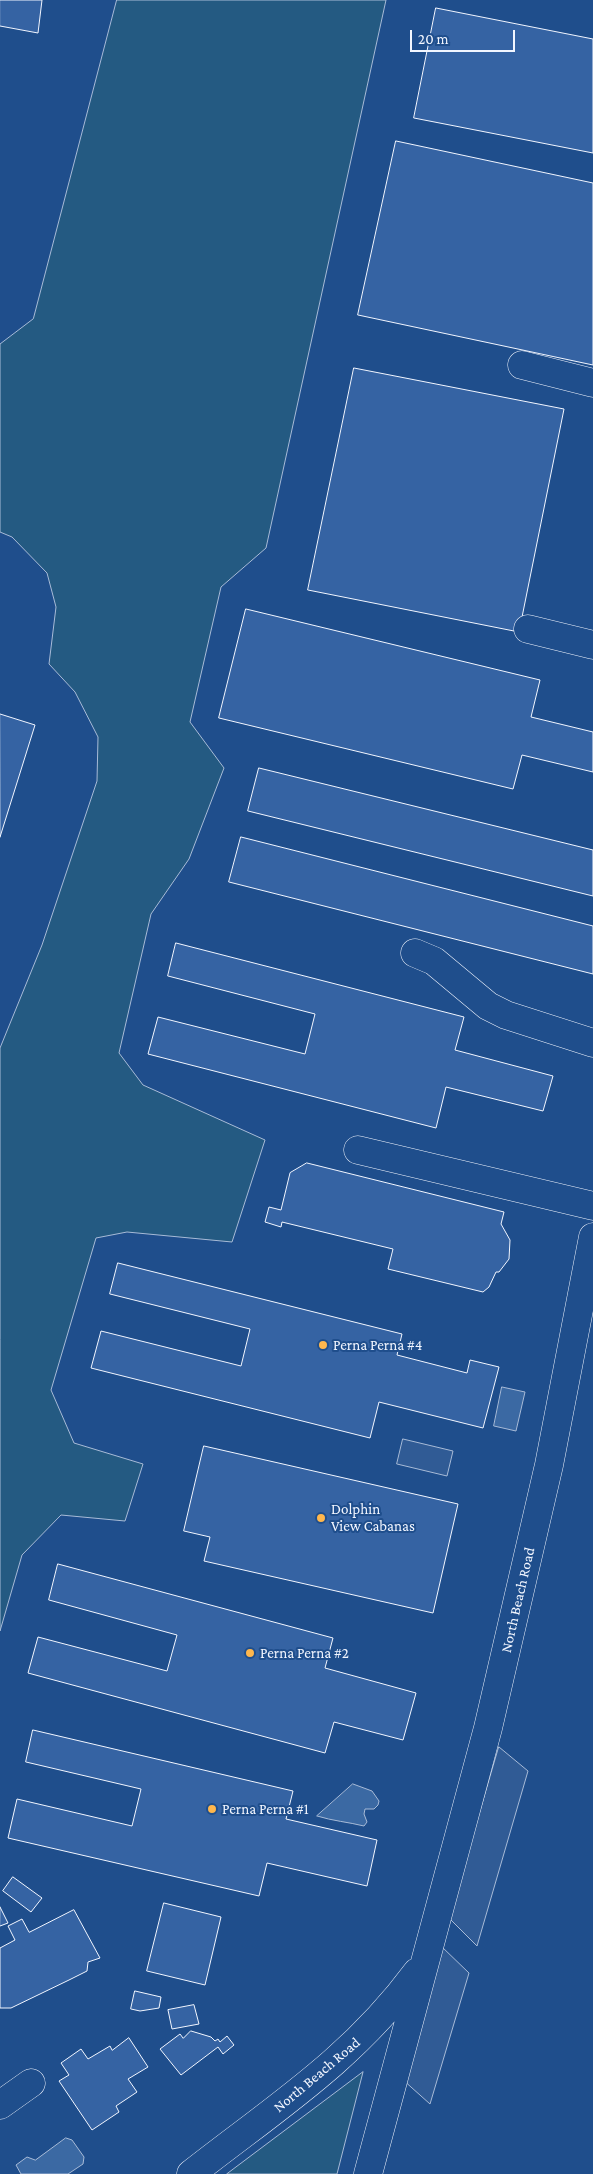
<!DOCTYPE html>
<style>
body{margin:0}
#map{position:relative;width:593px;height:2174px;overflow:hidden;background:#1f4e8c;font-family:"Crimson Pro",serif}
canvas{display:block}
.scale{position:absolute;left:410px;top:30px;width:105px;height:22px;box-sizing:border-box;border:2px solid #f2f6ff;border-top:0;padding-left:6px;font-size:15px;line-height:18px;white-space:nowrap;color:#f2f6ff;-webkit-text-stroke:4px #1f4e8c;paint-order:stroke}
</style>
<div id="map">
<canvas width="593" height="2174"></canvas>
<div class="scale">20 m</div>
</div>
<script>
const ctx = document.querySelector('canvas').getContext('2d');
ctx.lineJoin = 'round';
function fill(path, color) {
  ctx.fillStyle = color;
  ctx.fill(path, 'evenodd');
}
function strokePath(path, color, width, dash) {
  ctx.strokeStyle = color;
  ctx.lineWidth = width;
  ctx.lineCap = dash ? 'butt' : 'round';
  ctx.setLineDash(dash || []);
  ctx.stroke(path);
}
function label(font, color, halo, rows, align = 'center') {
  ctx.font = font + ' "Crimson Pro",serif';
  ctx.lineWidth = 4;
  ctx.setLineDash([]);
  ctx.textBaseline = 'middle';
  ctx.strokeStyle = halo;
  ctx.fillStyle = color;
  for (const [text, x, y, turn = 0] of rows) {
    ctx.save();
    ctx.translate(x, y);
    ctx.rotate((+turn || 0) * Math.PI / 180);
    ctx.textAlign = isNaN(turn) ? turn : align;
    if (halo) ctx.strokeText(text, 0, 0);
    ctx.fillText(text, 0, 0);
    ctx.restore();
  }
}
const green = new Path2D(`
 M117,0H386L266,548L221,587L190,722L224,768L189,859L151,914L119,1053L143,1085L265,1140L232,1242L127,1232L96,1238L51,1390L74,1443L143,1464L125,1521L61,1515L22,1555L0,1631V1048L42,945L97,781L98,737L75,692L49,664L56,607L47,573L12,537L0,532V344L33,319Z
 M363,2072L337,2174H227Z`);
const parking = new Path2D(`
 M403,1439L453,1451L447,1476L397,1464Z
 M499,1747L528,1771L477,1946L449,1918Z
 M441,1946L469,1973L430,2104L402,2079Z`);
const water = new Path2D(`
 M502,1387L525,1392L516,1431L494,1426Z
 M353,1784L372,1791L379,1801L378,1805L374,1809H365L364,1814L367,1822L364,1826C348,1822 333,1821 317,1816Z
 M66,2138L72,2140L84,2157L83,2164L68,2174H21L16,2165L27,2157L35,2160Z`);
const building = new Path2D(`
 M0,0H42L38,33L0,26Z
 M436,8L593,39V153L414,118Z
 M396,141L593,183V365L358,315Z
 M354,368L564,409L519,632L308,590Z
 M246,609L540,680L531,717L593,732V772L522,755L513,789L219,718Z
 M0,714L35,725L0,837Z
 M259,768L593,850V896L248,811Z
 M241,837L593,926V974L229,882Z
 M176,943L464,1017L455,1050L553,1076L543,1111L446,1087L436,1128L148,1054L158,1017L305,1054L315,1014L168,976Z
 M307,1163L504,1212L501,1224L510,1240L509,1259L499,1272H496L489,1287L483,1292L388,1269L393,1249L282,1222L281,1227L265,1222L269,1207L281,1210L290,1173Z
 M118,1263L402,1334L397,1355L467,1373L470,1360L499,1367L483,1428L379,1402L370,1438L91,1368L101,1331L241,1366L250,1329L110,1294Z
 M204,1446L458,1504L433,1613L204,1561L210,1537L184,1531Z
 M58,1564L333,1638L325,1668L416,1693L403,1740L334,1722L325,1753L28,1673L38,1637L167,1671L177,1635L49,1600Z
 M33,1730L293,1791L286,1819L377,1840L367,1886L267,1863L259,1896L8,1838L17,1799L132,1826L141,1789L26,1762Z
 M13,1877L42,1898L31,1912L3,1891Z
 M164,1903L221,1917L205,1985L147,1971Z
 M0,1907L8,1923L0,1926Z
 M74,1910L100,1958L88,1962L87,1971L69,1980L11,2008H0V1948L15,1940L8,1926L22,1919L29,1932Z
 M135,1991L161,1997L159,2008L140,2011L131,2009Z
 M194,2005L199,2024L172,2029L168,2010Z
 M191,2031L211,2037L215,2041L218,2039L220,2042L227,2036L234,2045L223,2054L218,2047L181,2075L160,2049L180,2034L183,2038Z
 M129,2038L148,2067L128,2079L137,2092L116,2106L119,2112L92,2130L59,2081L69,2075L61,2063L81,2049L88,2059L110,2046L112,2050Z`);
const minor = new Path2D(`
 M522,365L593,383
 M528,629L593,645
 M415,953L434,961L488,1006L506,1015L593,1043
 M358,1150L593,1206
 M0,2105L31,2083
 M191,2174C275,2108 352,2060 417,1972
 M368,2174L488,1728L549,1465L593,1237`);
const markers = [
 [323,1345,5,"#ffb74d"],
 [321,1518,5,"#ffb74d"],
 [250,1653,5,"#ffb74d"],
 [212,1809,5,"#ffb74d"]
];
const poiNames = [
 ["Perna Perna #4",333,1345],
 ["Dolphin",331,1509],
 ["View Cabanas",331,1526],
 ["Perna Perna #2",260,1653],
 ["Perna Perna #1",222,1809]
];
const streetNames = [
 ["North Beach Road",518,1600,-77],
 ["North Beach Road",317,2075,-40]
];
fill(green, '#245a82');
strokePath(green, '#a8bbd7', 1);
fill(parking, '#305b95');
strokePath(parking, '#a8bbd7', 1);
fill(water, '#3b69a3');
strokePath(water, '#a8bbd7', 1);
fill(building, '#3563a3');
strokePath(building, '#f2f6ff', 1);
strokePath(minor, '#f2f6ff', 29);
strokePath(minor, '#1f4e8c', 28);
for (const [x, y, r, color] of markers) {
  const dot = new Path2D();
  dot.arc(x, y, r, 0, 2 * Math.PI);
  ctx.fillStyle = color;
  ctx.fill(dot);
  strokePath(dot, '#1f4e8c', 2);
}
label('15px', '#f2f6ff', '#1f4e8c', poiNames, 'left');
label('15px', '#f2f6ff', '#1f4e8c', streetNames);
</script>
